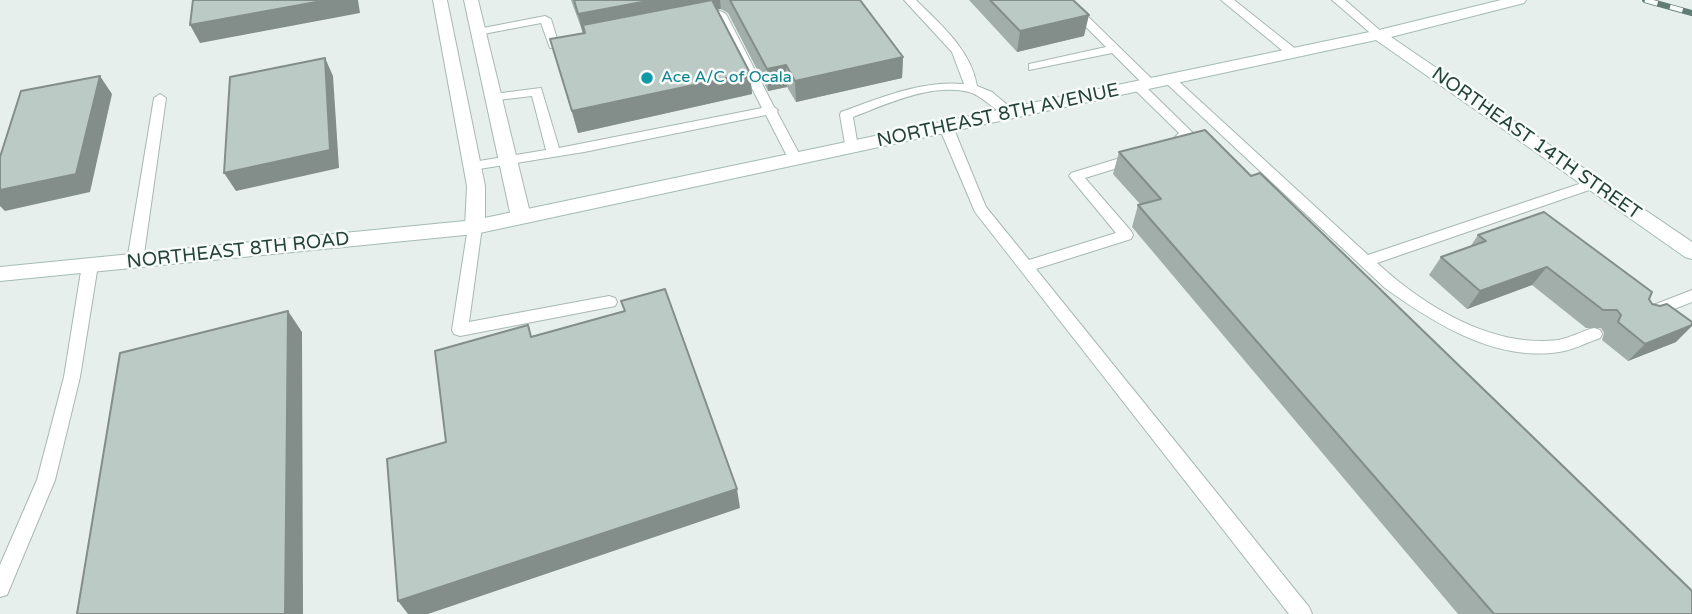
<!DOCTYPE html>
<style>
body{margin:0}
canvas{display:block;background:#e6efeb}
</style>
<canvas width="1692" height="614"></canvas>
<script>
const ctx = document.querySelector('canvas').getContext('2d');
ctx.lineJoin = 'round';
function strokePath(path, color, width, dash) {
  ctx.strokeStyle = color;
  ctx.lineWidth = width;
  ctx.lineCap = dash ? 'butt' : 'round';
  ctx.setLineDash(dash || []);
  ctx.stroke(path);
}
function fill(path, color) {
  ctx.fillStyle = color;
  ctx.fill(path, 'evenodd');
}
function label(font, color, halo, rows, align = 'center') {
  ctx.font = font + ' "Varela Round",sans-serif';
  ctx.lineWidth = 5;
  ctx.setLineDash([]);
  ctx.textBaseline = 'middle';
  ctx.strokeStyle = halo;
  ctx.fillStyle = color;
  for (const [text, x, y, turn = 0] of rows) {
    ctx.save();
    ctx.translate(x, y);
    ctx.rotate((+turn || 0) * Math.PI / 180);
    ctx.textAlign = isNaN(turn) ? turn : align;
    if (halo) ctx.strokeText(text, 0, 0);
    ctx.fillText(text, 0, 0);
    ctx.restore();
  }
}
const lane = new Path2D(`
 M904,0H916C941,25 971,50 977,86L992,92L1017,113L1016,116C1000,119 985,96 969,92C931,83 887,104 853,117L858,147L856,150H846L840,115L841,112C880,98 922,80 964,84L952,52Z
 M1059,0H1071L1154,81V87H1146L1193,133L1178,150L1161,152V146L1168,144L1179,133L1134,89V83H1142L1112,53L1029,70V64L1106,47Z
 M1221,0H1234L1297,50V56H1289Z
 M1332,0H1345L1383,33V37H1375Z
 M720,11L726,14L774,107L778,110L777,112L802,159L800,162H790L766,115L584,152L473,170L466,166L473,162L546,150L532,96L489,101L487,98L493,94L541,88L559,148L762,108L716,18L700,21L694,18Z
 M545,16L551,19L558,42H569V46L550,48L541,23L478,35L472,32L478,29Z
 M1170,76L1174,77L1368,255L1588,181H1598L1600,184L1598,187L1377,263C1424,306 1491,348 1558,340C1570,338 1582,331 1594,328L1600,330L1602,334L1600,338C1586,343 1573,350 1559,352C1495,362 1434,323 1385,288L1166,83L1164,80Z
 M160,94L166,98L143,261L135,266L127,261L154,98Z
 M946,123L953,127L986,207L1029,260L1116,233L1069,176L1071,173L1130,155H1140L1142,158L1140,161L1085,178L1131,231L1133,235L1131,239L1036,269L1309,607L1312,614H1289L975,212L939,127Z
 M475,222L482,227L469,322L609,296L615,298L617,302L615,306L460,336L454,334L452,330L468,227Z
 M90,260L98,265L80,377L55,480L7,595L0,597V565L37,480L64,377L82,265Z
 M1692,290V302L1649,319L1641,313L1643,309Z`);
const street = new Path2D(`
 M433,0H447L485,186V227L482,232H468L465,227L467,186Z
 M464,0H478L531,217L528,222H514L511,217Z`);
const secondary = new Path2D(`
 M1501,0H1526L1524,3L1391,37L1692,242V259L1685,257L1376,40L475,234L0,281V267L475,220L1379,30Z`);
const rail = new Path2D(`
 M1645,0L1692,13`);
const wall = new Path2D(`
 M571,0H860L903,57L902,78L796,102L787,87L768,91L728,13L721,9H717L750,73L752,94L578,133L550,39L583,33Z
 M969,0H1073L1084,36L1017,52Z
 M1119,152L1692,614H1458L1132,227L1138,205L1140,204L1113,174Z
 M1478,235L1649,299L1676,342L1628,361L1602,340L1604,333L1601,328H1586L1532,285L1467,309L1429,275L1441,257L1470,247Z`);
const shadedWall = new Path2D(`
 M327,0H358L360,13L200,43L190,25Z
 M653,0H720L721,9L586,34L583,25L585,34H583L578,14Z
 M1089,15L1084,36L1017,52L1020,31Z
 M903,57L902,78L796,102L795,81Z
 M325,58L333,76L339,168L236,191L224,173Z
 M786,65L787,87L768,91L767,69Z
 M750,73L752,94L578,133L572,111Z
 M100,76L112,94L90,192L5,211L0,206V190Z
 M1547,267L1532,285L1467,309L1480,291Z
 M288,311L302,332L303,614H285Z
 M1692,325V326L1676,342L1628,361L1645,344Z
 M737,489L740,508L428,614H408L398,601Z`);
const building = new Path2D(`
 M193,0H327L190,25Z
 M574,0H653L578,14Z
 M712,0L750,73L572,111L550,39L585,33L583,25Z
 M730,0H860L903,57L795,81L786,65L767,69Z
 M990,0H1073L1089,15L1020,31Z
 M325,58L330,150L224,173L230,77Z
 M100,76L76,174L0,190V157L21,91Z
 M1205,130L1251,176L1260,173L1692,591V614H1494L1138,205L1161,199L1119,152Z
 M1544,212L1652,292L1649,299L1652,304L1660,306L1667,304L1692,322V325L1645,344L1618,322L1621,315L1617,310H1603L1547,267L1480,291L1441,257L1486,241L1478,235Z
 M665,289L737,489L398,601L387,459L446,442L435,351L528,325L531,337L625,311L621,301Z
 M288,311L285,614H77L120,353Z`);
const markers = [
 [647,78,7,"#0f9aa8"]
];
const farCulturenames = [
 ["Ace A/C of Ocala",661,78]
];
const streetNames = [
 ["NORTHEAST 8TH AVENUE",998,116,-12],
 ["NORTHEAST 14TH STREET",1536,144,35],
 ["NORTHEAST 8TH ROAD",238,251,-6]
];
strokePath(lane, '#a8b8b2', 2);
strokePath(street, '#a8b8b2', 2);
strokePath(secondary, '#a4bbb3', 2);
fill(lane, '#fff');
fill(street, '#fff');
fill(secondary, '#fff');
strokePath(rail, '#5f7d75', 6);
strokePath(rail, '#f7fbf9', 4.5, [13]);
fill(wall, '#a1aea9');
fill(shadedWall, '#838d89');
fill(building, '#bbcac4');
strokePath(building, '#838d89', 2);
for (const [x, y, r, color] of markers) {
  const dot = new Path2D();
  dot.arc(x, y, r, 0, 2 * Math.PI);
  ctx.fillStyle = color;
  ctx.fill(dot);
  strokePath(dot, '#f7fbf9', 2.5);
}
label('16px', '#0d838f', '#f7fbf9', farCulturenames, 'left');
label('19px', '#24423a', '#f7fbf9', streetNames);
</script>
